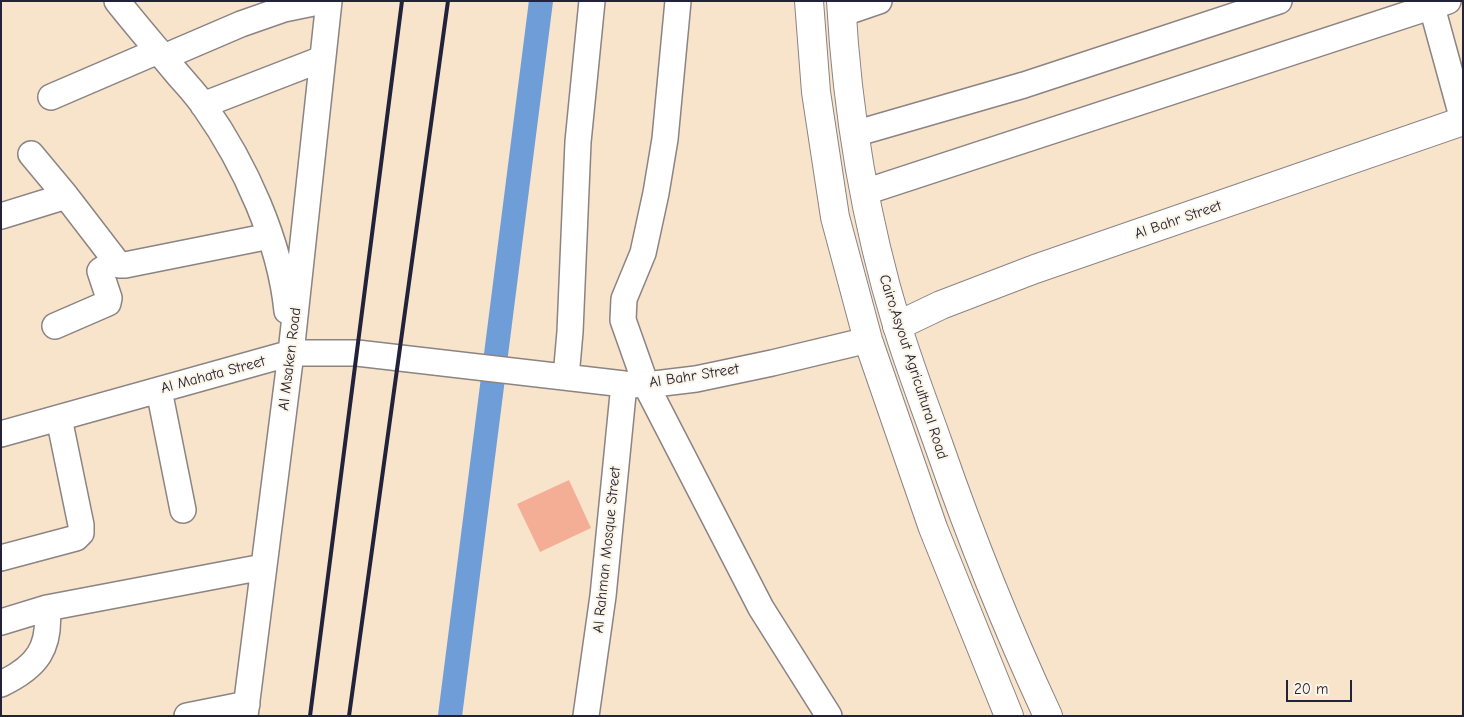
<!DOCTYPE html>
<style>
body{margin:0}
#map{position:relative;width:1464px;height:717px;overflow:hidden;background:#f7e4cb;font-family:"Comic Neue",sans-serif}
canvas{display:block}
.frame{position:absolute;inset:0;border:2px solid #22223b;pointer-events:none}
.scale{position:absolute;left:1286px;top:680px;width:66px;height:22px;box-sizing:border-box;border:2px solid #22223b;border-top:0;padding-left:6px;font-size:15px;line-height:18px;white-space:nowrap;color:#22223b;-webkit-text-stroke:4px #fcf5e5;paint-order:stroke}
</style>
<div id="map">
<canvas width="1464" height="717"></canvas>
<div class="frame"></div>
<div class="scale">20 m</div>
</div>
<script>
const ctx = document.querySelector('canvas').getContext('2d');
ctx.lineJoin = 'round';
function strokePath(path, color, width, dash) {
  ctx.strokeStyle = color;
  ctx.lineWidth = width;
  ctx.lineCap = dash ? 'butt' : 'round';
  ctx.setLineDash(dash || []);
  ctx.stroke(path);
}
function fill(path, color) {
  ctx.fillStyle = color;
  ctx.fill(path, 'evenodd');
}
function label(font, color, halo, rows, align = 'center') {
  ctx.font = font + ' "Comic Neue",sans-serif';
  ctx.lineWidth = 4;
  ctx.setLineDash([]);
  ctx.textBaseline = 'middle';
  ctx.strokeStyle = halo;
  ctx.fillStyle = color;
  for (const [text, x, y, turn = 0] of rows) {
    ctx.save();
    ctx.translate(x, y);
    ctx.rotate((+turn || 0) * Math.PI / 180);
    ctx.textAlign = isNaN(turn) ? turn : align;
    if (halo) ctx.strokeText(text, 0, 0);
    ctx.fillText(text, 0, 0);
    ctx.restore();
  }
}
const canal = new Path2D(`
 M450,716L541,1`);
const building = new Path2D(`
 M569,480L591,528L540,552L517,504Z`);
const street = new Path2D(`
 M117,1C136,25 156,48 175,71C185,83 196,94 204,106C245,164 280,241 287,311
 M678,1L665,139L656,193L643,253L624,299L623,320L646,385L761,608L829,716
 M1432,7L1463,120
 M841,14L879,1
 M164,57L241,24L284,9L323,1
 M51,97L158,51
 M203,105L322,59
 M854,134L1024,85L1279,1
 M31,154L66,196L119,265H125L270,236
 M865,192L1448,1
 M1,216L66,196
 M55,326L108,303L109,298L100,271L115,261
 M566,377L570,332L578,142L592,1
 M159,390L183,510
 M1,434L291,353H357L624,384L646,385L696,379L772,363L868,340
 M1,558L76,538L81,533V525L59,418
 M1,622L47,608L263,567
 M1,684C37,667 51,648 47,608
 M187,716L247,704
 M245,716L291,353L329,1
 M586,716L603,596L624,384`);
const secondary = new Path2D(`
 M897,326L941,305L1035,269L1463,121`);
const highway = new Path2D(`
 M809,1L816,92L835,217L868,340L933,528L1009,716
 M841,1C847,110 865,220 897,325C909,365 925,406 939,446C971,538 1007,628 1048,716`);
const rail = new Path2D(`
 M310,716L402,1
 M349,716L448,1`);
const streetNames = [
 ["Al Bahr Street",1178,220,-19],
 ["Al Msaken Road",290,359,-83],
 ["Cairo,Asyout Agricultural Road",913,367,72],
 ["Al Mahata Street",213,375,-15],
 ["Al Bahr Street",694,376,-9],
 ["Al Rahman Mosque Street",607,550,-84]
];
strokePath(canal, '#6f9dd7', 24);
fill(building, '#f4ae96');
strokePath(street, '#8c8383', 28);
strokePath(secondary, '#8c8383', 30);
strokePath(highway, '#8c8383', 30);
strokePath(street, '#fff', 25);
strokePath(secondary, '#fff', 28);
strokePath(highway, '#fff', 28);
strokePath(rail, '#22223b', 4);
label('15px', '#22223b', '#fcf5e5', streetNames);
</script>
